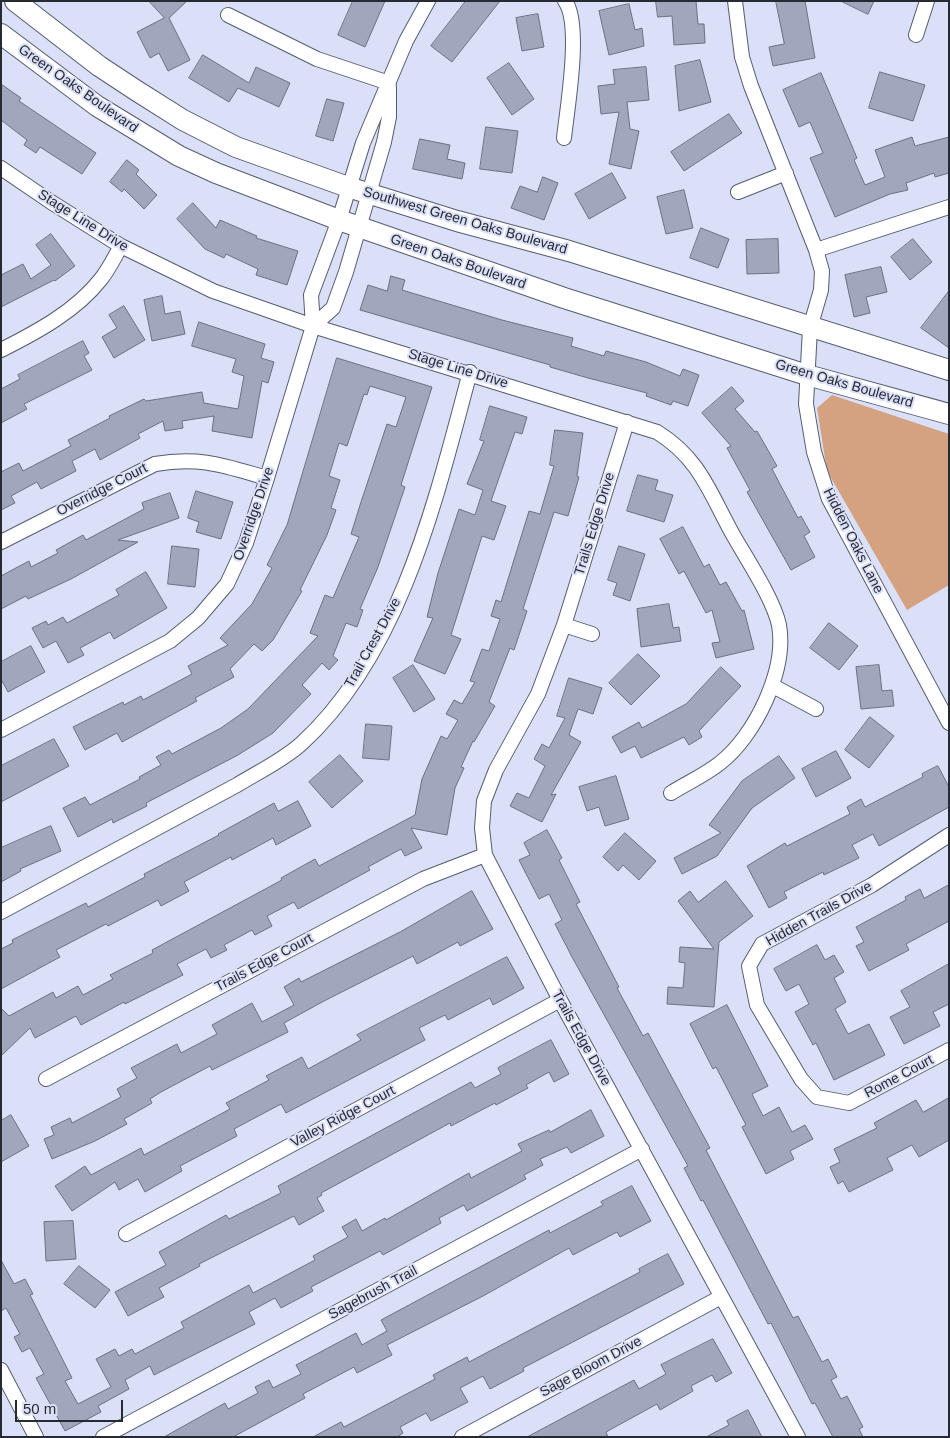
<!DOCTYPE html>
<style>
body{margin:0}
#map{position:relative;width:950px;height:1438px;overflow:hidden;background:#dae0f7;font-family:Helvetica,sans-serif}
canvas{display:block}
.frame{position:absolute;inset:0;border:2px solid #282a32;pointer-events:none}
.scale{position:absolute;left:15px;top:1400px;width:108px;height:22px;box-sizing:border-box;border:2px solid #282a32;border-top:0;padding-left:6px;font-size:15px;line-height:18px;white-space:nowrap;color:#282a32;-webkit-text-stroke:4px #dae0f7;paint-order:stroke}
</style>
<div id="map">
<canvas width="950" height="1438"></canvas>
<div class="frame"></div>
<div class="scale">50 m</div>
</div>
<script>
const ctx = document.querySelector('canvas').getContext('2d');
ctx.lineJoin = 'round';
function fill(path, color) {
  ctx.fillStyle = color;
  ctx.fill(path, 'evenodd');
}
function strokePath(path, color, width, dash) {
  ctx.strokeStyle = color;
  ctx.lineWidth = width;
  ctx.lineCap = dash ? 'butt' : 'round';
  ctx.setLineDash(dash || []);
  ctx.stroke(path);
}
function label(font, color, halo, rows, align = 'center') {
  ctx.font = font + ' Helvetica,sans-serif';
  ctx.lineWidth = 4;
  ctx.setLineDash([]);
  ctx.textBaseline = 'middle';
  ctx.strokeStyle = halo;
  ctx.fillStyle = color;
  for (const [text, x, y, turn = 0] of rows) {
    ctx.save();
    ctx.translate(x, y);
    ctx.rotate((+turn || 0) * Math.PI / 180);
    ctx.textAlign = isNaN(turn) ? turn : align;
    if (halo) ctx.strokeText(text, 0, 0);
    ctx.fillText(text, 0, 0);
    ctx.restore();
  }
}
const green = new Path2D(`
 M832,395L949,434V585L907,610L827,471L817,408Z`);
const building = new Path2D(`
 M149,1H187L169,18L190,60L168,71L159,53L150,58L137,32L164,18Z
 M353,1H385L365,47L338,35Z
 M466,1H500L452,62L431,46Z
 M656,1H696L698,24H704L705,43L674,45L672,16L658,17Z
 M776,1H805L815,58L773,66L769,47L784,44Z
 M841,1H874L868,14Z
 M629,4L635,30L642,28L644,46L609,55L599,11Z
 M538,14L544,47L522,51L516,18Z
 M203,55L249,83L256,67L290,83L279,107L238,88L229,102L189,78Z
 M700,60L711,102L679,111L675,66Z
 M509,63L534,99L512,115L487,78Z
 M646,67L649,100L627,102L630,129L639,131L631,169L609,164L619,112L601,114L598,86L615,84L613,70Z
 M880,72L925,85L913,121L869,108Z
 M821,73L857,158L854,160L865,185L885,177L875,150L912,137L915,146L949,137V173L935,177L934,173L906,183L908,190L890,194L835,217L810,158L823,153L810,122L799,127L783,90Z
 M1,84L21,98L19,101L96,153L82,174L40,147L36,153L24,145L27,140L1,120Z
 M327,99L344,103L333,141L316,136Z
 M729,114L742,133L684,171L671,152Z
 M486,127L518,131L512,173L480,169Z
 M420,139L450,145L447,159L465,163L462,179L413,169Z
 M127,160L139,170L136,174L157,195L144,209L124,189L122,192L110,182Z
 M612,173L626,198L589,219L575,194Z
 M543,177L558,183L544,220L511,208L520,186L537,192Z
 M684,190L693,228L666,234L657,197Z
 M193,203L216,228L220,220L257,236L256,238L298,251L287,285L256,275L258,269L226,254L224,258L205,249L177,219Z
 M701,228L729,239L718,268L690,258Z
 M51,234L75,266L55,281L54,280L1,307V275L23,264L31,279L51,265L36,245Z
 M778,239L779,273L747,274L746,240Z
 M913,239L932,262L910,280L891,257Z
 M881,267L887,292L866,297L870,313L854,317L845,275Z
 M391,276L405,280L402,290L502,320L573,338L571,346L604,356L606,351L646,362L680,376L683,369L699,375L688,406L673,401L671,405L646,396L647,393L588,378L550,367V365L360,310L368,285L387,291Z
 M949,291V348L921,328Z
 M162,296L165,314L180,311L185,334L152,341L144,300Z
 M124,306L145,340L114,358L102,337L117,328L109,315Z
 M199,322L265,344L261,358L274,362L268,383L262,381L252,438L212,431L214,416L182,421L183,428L165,431L163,421L138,434L140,438L100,460L95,449L72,461L76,471L41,489L37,482L11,496L15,503L1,510V472L19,463L23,471L71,446L68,440L110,418L109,416L144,399L146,401L202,392L204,403L238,409L244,376L232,372L236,359L192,346Z
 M83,341L89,353L84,356L92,370L24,404L27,409L1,423V389L20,379L18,375Z
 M337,358L432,387L401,485L405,487L378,567L360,609L363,610L357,627L346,623L333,656L338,660L329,670L322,663L302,685L311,694L273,733L238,755L146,803L147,806L113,823L112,819L78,837L63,808L85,797L90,805L140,779L139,777L161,765L156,757L169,750L172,754L221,728L248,709L318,636L310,633L325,595L333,598L359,537L351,534L361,502L387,424L396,427L406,397L370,386L367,395L364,394L347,446L339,443L329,476L340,480L331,508L336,510L327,535L300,590L302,591L273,640L262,651L254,644L230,669L234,677L195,698L197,701L122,742L117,733L85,750L73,727L123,702L124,705L141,696L143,700L192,674L188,666L228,645L220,638L252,604L272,568L267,565L287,525Z
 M732,387L744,401L735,409L755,432L757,431L777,466L772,469L798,518L801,516L810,532L804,536L815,557L791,570L747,492L750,490L727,448L731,446L702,413Z
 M490,406L527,417L522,434L515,432L491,501L506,506L494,540L482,536L451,635L461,639L445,674L414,661L433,618L427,617L438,573L459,509L475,515L483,490L467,484L484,441L480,440Z
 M555,430L583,433L577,476L579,477L568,516L554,512L523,609L527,611L514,650L510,648L489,702L495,706L474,742L473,741L461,767L464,768L455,788L447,835L411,828L422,848L405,856L401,849L368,867L370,870L298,909L294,902L267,916L272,926L255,935L252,930L224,945L227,950L211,958L206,949L177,964L183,975L125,1004L124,1002L81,1025L76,1016L35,1038L30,1028L1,1056V1008L9,1016L53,992L56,998L78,986L83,995L113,979L110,975L153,953L152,950L282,880L281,878L315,859L319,866L415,815L422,779L441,736L447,739L458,720L446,714L454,700L462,704L475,682L470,681L482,649L489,651L500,619L491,616L496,600L501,602L529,511L540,514L554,466L550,465Z
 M638,475L658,480L655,490L673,495L664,522L627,511Z
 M196,491L233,502L221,539L196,532L199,522L188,518Z
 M170,493L179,518L118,540L138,542L71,579L28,599L26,596L1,609V576L29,561L31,567L58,553L56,550L83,535L86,540L144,509L142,503Z
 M683,527L704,567L709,564L720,585L726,582L742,611L744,610L754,649L716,658L712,643L720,642L712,610L706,613L684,571L679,574L660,539Z
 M172,546L199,549L195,587L168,584Z
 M619,546L645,554L630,601L613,595L617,583L608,580Z
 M146,572L167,608L114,639L110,632L80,648L84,655L68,663L56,641L43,648L32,628L46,621L48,625L63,617L67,623L119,595L116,590Z
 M669,604L673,628L679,627L681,641L641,647L637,609Z
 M829,623L858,646L839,670L810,648Z
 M31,646L45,672L8,692L1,679V662Z
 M638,654L660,676L631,705L609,683Z
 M413,665L435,699L414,712L393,678Z
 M879,665L882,691L892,690L894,706L861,709L856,667Z
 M721,667L741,686L699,731L702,737L689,745L684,737L641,758L635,746L621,753L612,737L639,722L642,728L686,704Z
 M569,678L602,688L593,714L578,709L569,735L581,742L551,795L556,794L542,822L510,806L517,793L529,798L545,766L534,759L542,744L549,748L565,718L557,716Z
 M870,717L894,736L869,768L845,750Z
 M366,724L392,726L389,760L363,758Z
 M54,739L69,766L1,802V766Z
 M836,751L851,778L816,797L802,769Z
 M340,755L363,781L332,808L309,782Z
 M779,756L795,778L752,808L717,856L682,874L674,858L721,833L709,825L742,781Z
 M938,766L949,787V807L879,846L873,834L852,845L859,858L824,875L823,872L784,892L787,898L769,908L747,866L785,843L787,846L850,814L847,807L861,799L865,807L923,777L922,774Z
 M616,776L629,819L605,826L599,807L587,811L579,787Z
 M298,801L311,826L276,845L273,838L232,860L231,857L184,882L189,891L161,906L158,900L108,926L106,924L56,950L60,957L1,989V949L13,943L12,940L86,903L88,907L145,877L144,874L219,835L218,834L274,803L278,811Z
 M51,826L61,851L20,869L21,871L1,882V848Z
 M547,830L562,858L559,860L580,902L576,904L619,987L617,988L643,1036L648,1033L710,1148L706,1150L793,1318L798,1316L822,1362L828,1359L837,1377L831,1380L841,1399L847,1396L863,1427L859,1429L863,1437H833L815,1403L812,1404L771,1323L768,1324L703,1200L701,1201L684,1168L688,1166L572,957L555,924L562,920L549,894L539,899L519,860L530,855L524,843Z
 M625,833L656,861L639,880L623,865L618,871L603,857Z
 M726,881L753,916L719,942L714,1007L667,1004L668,987L683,988L685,963L679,962L680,947L714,949L678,901L690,891L698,902Z
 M949,885V921L906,944L909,950L869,971L856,946L864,942L856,927L906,900L905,897L920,889L924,898Z
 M472,891L493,929L460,946L458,942L417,964L413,956L324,1001L284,1023L288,1032L212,1070L210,1066L161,1092L150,1099L152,1103L124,1119L127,1124L95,1141L52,1159L44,1139L54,1135L51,1127L70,1118L72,1123L121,1097L117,1089L137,1078L131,1068L177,1044L181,1053L217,1034L212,1025L252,1003L262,1022L294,1005L284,987L299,978L301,982L400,932Z
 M817,945L825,960L834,955L844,972L834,978L846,1002L835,1009L848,1034L869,1024L885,1055L834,1080L816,1043L813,1045L795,1012L809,1004L799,984L786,991L774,969Z
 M507,957L524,988L493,1005L490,998L448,1020L445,1015L419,1028L425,1040L286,1113L281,1104L234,1129L237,1136L180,1166L182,1171L145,1192L138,1179L119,1190L115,1182L72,1211L55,1186L85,1166L91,1175L141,1148L144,1155L230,1109L226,1103L269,1080L266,1076L302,1057L308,1069L361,1040L357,1035Z
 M949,964V1004L933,1012L940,1026L904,1044L890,1017L910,1007L901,991Z
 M727,1005L768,1086L752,1094L763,1116L779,1107L792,1132L805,1125L813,1139L790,1151L794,1159L766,1174L742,1127L746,1125L716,1067L713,1069L690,1024Z
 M551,1040L569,1074L554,1082L549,1072L526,1085L528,1088L496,1105L495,1103L451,1126L450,1123L321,1193L322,1195L317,1198L324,1211L299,1225L294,1216L199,1264L200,1266L159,1288L164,1297L128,1316L115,1292L166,1265L159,1252L226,1215L229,1219L281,1193L278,1186L471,1082L475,1088L501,1074L498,1068Z
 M949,1098V1140L919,1157L912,1145L887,1158L893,1170L849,1192L843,1181L838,1184L830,1167L840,1162L834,1149L877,1128L874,1123L916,1100L923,1112Z
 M591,1110L604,1136L571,1153L567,1147L540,1159L543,1165L524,1175L526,1179L467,1211L464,1205L439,1218L441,1223L383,1255L380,1251L361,1261L311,1287L313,1291L281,1308L275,1298L249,1312L255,1324L154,1375L150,1366L125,1380L129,1389L98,1406L101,1412L65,1431L36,1378L44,1374L30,1348L22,1352L14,1337L20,1334L6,1308L1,1311V1260L14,1284L25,1279L33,1294L30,1295L72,1378L65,1381L78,1404L111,1387L96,1359L115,1349L119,1356L132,1349L135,1354L184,1328L181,1322L249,1285L253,1293L315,1260L313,1256L348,1237L342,1227L356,1219L362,1231L385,1218L386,1220L469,1173L471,1178L522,1151L518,1144L549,1130L550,1132Z
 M11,1115L29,1146L1,1162V1121Z
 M632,1186L651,1221L620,1237L617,1232L573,1255L569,1248L483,1296L387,1345L392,1355L357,1373L354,1367L303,1394L305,1398L233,1437H164L225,1403L228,1409L258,1393L255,1387L269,1380L273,1388L301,1374L296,1365L356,1333L362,1345L387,1331L381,1320L549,1230L550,1233L603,1205L601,1202Z
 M73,1221L76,1259L46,1261L44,1222Z
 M668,1254L684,1284L523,1368L524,1371L490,1389L483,1376L460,1388L468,1402L431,1421L426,1413L400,1427L403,1433L397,1437H313L341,1422L344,1427L435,1379L433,1375L467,1357L469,1362L640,1272L639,1269Z
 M79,1266L110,1290L95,1308L64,1284Z
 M713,1339L732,1373L716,1382L712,1375L691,1386L693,1391L660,1410L657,1404L606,1432L608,1437H527L634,1380L639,1389L666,1374L661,1365Z
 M748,1410L762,1437H706L729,1425L727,1421Z`);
const minor = new Path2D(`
 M735,1L742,57L751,86L816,250L822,271L821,290L810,328L806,404L814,452L829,499L949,723
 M228,15L317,59L389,83
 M916,35L927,1
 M564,138C567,109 582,24 565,1
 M1,168L51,202L121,246L213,291L313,326L657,432C699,458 709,491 732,533C746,558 773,598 779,625C787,670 755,736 720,763C705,775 687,783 671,793
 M738,192L786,173
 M816,250L949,207
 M313,326L333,308L346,272L384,142L389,117V87
 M1,350C37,332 76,311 101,279C109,269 115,256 121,246
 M627,422L564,625L538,694L496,770L484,801L482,828L485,855L560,1000L798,1437
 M1,542L155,464C200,456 225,466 267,478
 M564,625L592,634
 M773,686L816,709
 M1,730L170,641L198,618L227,584L246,543L267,478L313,326L311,295L339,220L363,143L406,41L428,1
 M949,835L872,885L762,944L749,966L757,1005L801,1079L817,1097L849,1103L949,1050
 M1,912L237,785C258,772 282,761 301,744C401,653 436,499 470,372
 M46,1079L423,879L485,855
 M126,1234L560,1000
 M1,1370L36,1437
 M103,1437L642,1149
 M462,1437L721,1297`);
const secondary = new Path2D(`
 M15,1L99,66L137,91L183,120L236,147L348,187L457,221L569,251L949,370
 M1,34L97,106L179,156L216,173L339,220L564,298L807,375L949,414`);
const streetNames = [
 ["Green Oaks Boulevard",78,89,35],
 ["Stage Line Drive",83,221,32],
 ["Southwest Green Oaks Boulevard",465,221,16],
 ["Green Oaks Boulevard",458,262,19],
 ["Stage Line Drive",458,369,17],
 ["Green Oaks Boulevard",844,384,16],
 ["Overridge Court",102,490,-27],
 ["Overridge Drive",254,514,-71],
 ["Trails Edge Drive",595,524,-73],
 ["Hidden Oaks Lane",853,541,63],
 ["Trail Crest Drive",373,643,-61],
 ["Hidden Trails Drive",819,914,-29],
 ["Trails Edge Court",264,963,-28],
 ["Trails Edge Drive",581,1038,61],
 ["Rome Court",899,1077,-28],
 ["Valley Ridge Court",343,1117,-28],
 ["Sagebrush Trail",373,1293,-28],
 ["Sage Bloom Drive",591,1367,-28]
];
fill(green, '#d5a281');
fill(building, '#a0a6bb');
strokePath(building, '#6b7184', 1);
strokePath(minor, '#575c6f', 16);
strokePath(secondary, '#575c6f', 22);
strokePath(minor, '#fff', 14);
strokePath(secondary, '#fff', 20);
label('14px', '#282a32', '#dae0f7', streetNames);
</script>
